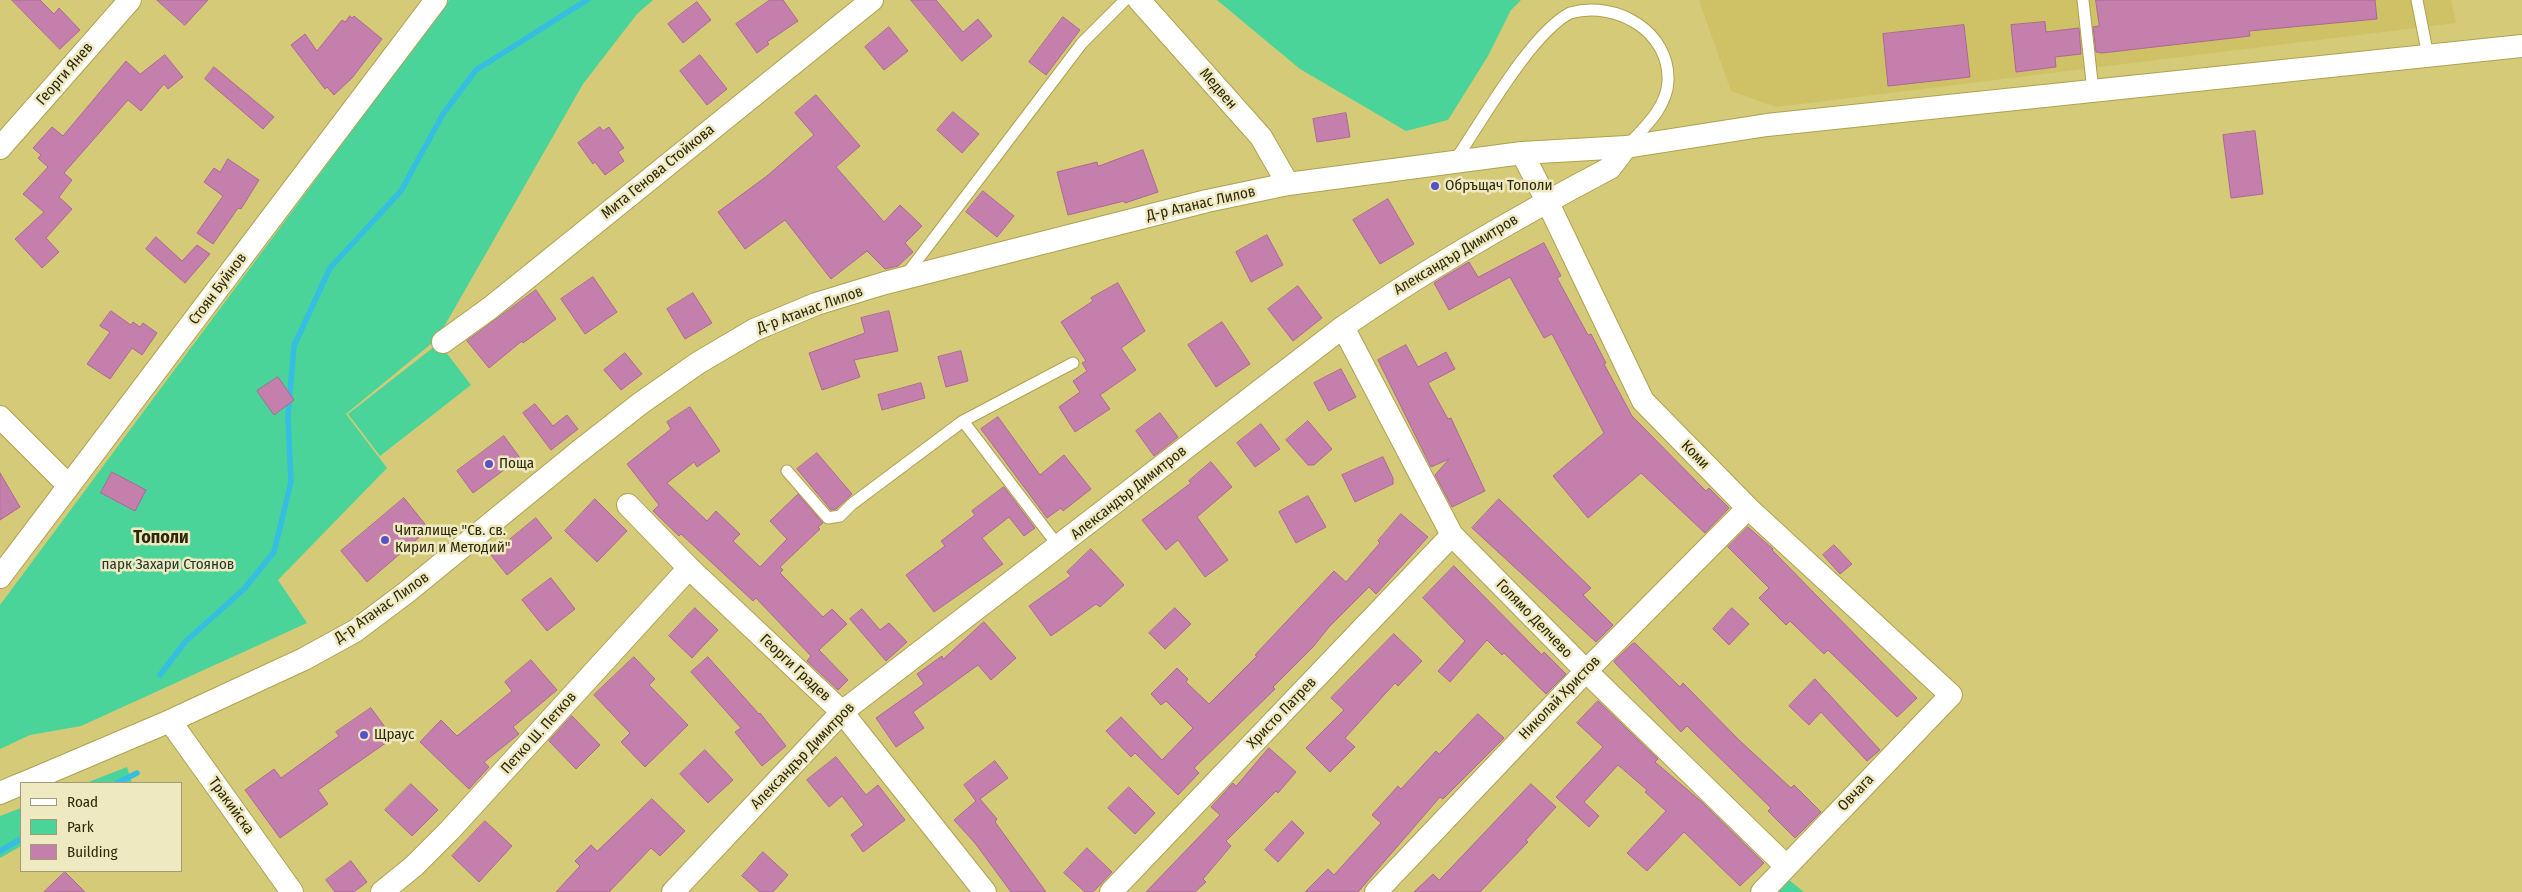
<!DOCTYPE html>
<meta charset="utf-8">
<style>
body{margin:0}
#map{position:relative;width:2522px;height:892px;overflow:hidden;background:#d5ca78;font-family:"Fira Sans Condensed",sans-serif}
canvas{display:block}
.legend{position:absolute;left:20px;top:782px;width:162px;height:90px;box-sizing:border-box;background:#efe9c2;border:1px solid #a19c76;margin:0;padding:6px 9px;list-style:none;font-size:15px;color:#2d2805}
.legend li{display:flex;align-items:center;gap:10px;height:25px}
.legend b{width:25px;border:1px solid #a19c76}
</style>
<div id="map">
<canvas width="2522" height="892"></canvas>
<ul class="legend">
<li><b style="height:6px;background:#fff"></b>Road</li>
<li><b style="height:14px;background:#4ad499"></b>Park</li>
<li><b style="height:14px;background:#c57fac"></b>Building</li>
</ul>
</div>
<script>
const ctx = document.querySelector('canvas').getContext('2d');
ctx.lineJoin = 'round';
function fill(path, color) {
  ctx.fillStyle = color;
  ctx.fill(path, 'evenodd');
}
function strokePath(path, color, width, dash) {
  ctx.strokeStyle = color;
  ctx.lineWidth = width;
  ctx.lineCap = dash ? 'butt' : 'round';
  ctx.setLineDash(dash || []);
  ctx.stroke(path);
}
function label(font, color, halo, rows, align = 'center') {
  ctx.font = font + ' "Fira Sans Condensed",sans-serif';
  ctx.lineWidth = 5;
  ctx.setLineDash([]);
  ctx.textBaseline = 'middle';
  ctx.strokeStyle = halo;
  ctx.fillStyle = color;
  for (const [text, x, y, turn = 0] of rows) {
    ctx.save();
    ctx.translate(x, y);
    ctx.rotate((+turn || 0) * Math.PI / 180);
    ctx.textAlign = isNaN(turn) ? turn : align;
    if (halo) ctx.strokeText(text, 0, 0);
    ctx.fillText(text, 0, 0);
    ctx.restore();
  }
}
const built = new Path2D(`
 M1699,0H2451L2456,23L1776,107L1731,91Z`);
const green = new Path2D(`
 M449,0H653L637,14L583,84L437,339L346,414L387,468L278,580L307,623L81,726L30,735L0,749V605Z
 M1217,0H1521L1511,10L1488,56L1448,120L1406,131L1300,69Z
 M439,343L471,385L380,456L348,414Z
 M127,767L132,783H86Z
 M21,808V846L0,858V816Z
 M1789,880L1804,892H1778Z`);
const stream = new Path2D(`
 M160,675L185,642L244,589L274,552L291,482L288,417L294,346L330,268L401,191L443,114L476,70L587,0
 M117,783L137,773
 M0,851L21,839`);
const building = new Path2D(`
 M12,0H40L54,14L59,8L80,30L60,49Z
 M157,0H208L185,25Z
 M770,0H783L798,21L767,42L769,44L757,53L736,24Z
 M911,0H936L963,32L978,19L992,36L962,61Z
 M2096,0H2375L2377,19L2249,31L2250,36L2102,53L2096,52L2093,27L2099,26Z
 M697,2L711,20L683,43L668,24Z
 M350,16L352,18L354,16L382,39L352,78L334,95L327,87L325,89L291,45L305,34L317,51L342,20L345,22Z
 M1063,17L1080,30L1046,75L1029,62Z
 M2045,22L2046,32L2079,28L2081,54L2055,57L2056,67L2016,72L2011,25Z
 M1964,25L1970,77L1888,86L1883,34Z
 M889,27L908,51L884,70L865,47Z
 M165,55L183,77L168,89L164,84L141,111L128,100L64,173L72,180L59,197L72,209L46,238L59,252L42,268L15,239L44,212L23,194L48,167L38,158L41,155L33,148L52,127L63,136L126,61L140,74Z
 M700,55L727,89L707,105L680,71Z
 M214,67L274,117L263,129L205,79Z
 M816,95L860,146L836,167L884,222L900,205L922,226L905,243L913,252L898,266L885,269L867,251L831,279L785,220L745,249L718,212L767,176L814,135L795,113Z
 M953,112L979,134L962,153L937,130Z
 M1346,113L1350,137L1317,142L1313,119Z
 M600,127L603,131L609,127L624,148L618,152L624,161L605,175L595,162L593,164L578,143Z
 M2255,131L2263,194L2231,198L2223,135Z
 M1143,150L1158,192L1125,203L1124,201L1068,215L1057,172L1097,162L1098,166Z
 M228,159L259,180L241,209L238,208L213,244L197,233L223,196L204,182L214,168L220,172Z
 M983,191L1014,216L997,237L966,212Z
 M1388,199L1414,244L1380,264L1353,220Z
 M1267,235L1283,265L1251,282L1236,252Z
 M156,237L182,261L197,245L210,254L185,283L146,249Z
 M1544,243L1561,276L1557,278L1588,335L1591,334L1606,363L1604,364L1632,416L1706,491L1709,488L1729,508L1705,533L1641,473L1588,518L1553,476L1604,433L1552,334L1544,338L1510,277L1449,310L1434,283L1469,262L1478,277Z
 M593,277L617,312L585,334L561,299Z
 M1118,283L1145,331L1121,348L1136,370L1100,395L1110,409L1075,432L1059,407L1080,392L1073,381L1087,371L1082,363L1086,361L1061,322L1093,301L1091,298Z
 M1298,286L1322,318L1293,341L1268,309Z
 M536,290L556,319L523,343L522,341L489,368L467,341Z
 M693,293L712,323L685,339L667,309Z
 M111,311L131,325L133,322L140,327L143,323L157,333L142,355L132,348L110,379L87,364L110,332L100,326Z
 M889,311L898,351L854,360L860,377L822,390L809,353L865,333L861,318Z
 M1222,322L1250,364L1216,387L1188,345Z
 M1406,345L1418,367L1446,352L1455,369L1428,383L1448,419L1451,418L1485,491L1452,507L1435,475L1449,459L1431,467L1378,360Z
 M961,351L968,381L946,387L938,357Z
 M625,353L642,374L621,390L604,370Z
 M1341,369L1356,397L1329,411L1314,383Z
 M278,377L294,400L274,415L257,391Z
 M921,383L925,398L882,410L878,395Z
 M535,404L553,426L567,415L578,429L551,450L523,413Z
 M690,407L720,451L697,467L694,462L667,483L707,521L716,511L740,534L733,541L760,567L787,539L770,521L798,494L823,523L818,527L820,529L780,567L783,570L780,573L823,617L832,609L847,624L819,650L848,680L838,690L807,661L811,656L756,598L753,601L681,534L679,536L653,511L659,505L627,464L671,429L667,422Z
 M1160,413L1178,437L1154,456L1136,431Z
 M998,417L1040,475L1064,455L1091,489L1063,511L1061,508L1047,518L981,429Z
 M1308,421L1332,449L1314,465H1308L1286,440Z
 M1261,424L1280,449L1255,467L1237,443Z
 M504,436L520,458L473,493L457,471Z
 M817,453L852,494L836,509L831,510L797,469Z
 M1383,457L1393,478V484L1355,502L1342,475Z
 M1211,462L1232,487L1197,517L1228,560L1205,577L1178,540L1166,550L1142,520L1191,483L1189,481Z
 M112,472L146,490L135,511L101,493Z
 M0,473L20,507L0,520Z
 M1004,487L1035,528L1024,536L1009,517L982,538L1003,564L934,612L906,575L945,546L941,541L975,515L972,511Z
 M1308,496L1326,527L1296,543L1279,512Z
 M404,498L429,529L367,582L341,551Z
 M595,499L627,531L597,562L565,531Z
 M1499,499L1591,588L1583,595L1613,625L1596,642L1472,528Z
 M1401,514L1428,537L1376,594L1369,587L1329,627L1313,647L1273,687L1275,689L1194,768L1199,773L1178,795L1135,753L1131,757L1106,731L1121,717L1162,760L1193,728L1166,701L1161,705L1151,694L1177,668L1188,679L1186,682L1209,704L1257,656L1255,655L1334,571L1346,582L1380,543L1378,541Z
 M536,518L552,538L507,575L491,555Z
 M1748,527L1773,549L1772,550L1917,698L1897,717L1828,650L1824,654L1790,621L1786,625L1759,598L1769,588L1728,547Z
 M1834,545L1852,564L1840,574L1823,555Z
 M1091,549L1124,585L1100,607L1096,604L1051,636L1029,606L1071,576L1067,572Z
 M1454,566L1542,655L1544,652L1566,674L1546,694L1504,653L1502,655L1487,640L1450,682L1438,671L1465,641L1423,598Z
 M551,578L575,609L547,631L522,600Z
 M695,608L718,630L692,658L669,636Z
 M1175,608L1191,624L1165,649L1149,633Z
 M1732,608L1749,624L1729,645L1713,629Z
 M862,609L880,630L889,623L907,642L886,661L850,619Z
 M984,622L1016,658L991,680L978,665L913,712L924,728L896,747L876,718L924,684L917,674L942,656L943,659Z
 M1394,634L1422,661L1398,686L1395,683L1345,738L1355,747L1330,772L1306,748L1344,710L1331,698Z
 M1635,643L1680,687L1683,683L1739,740L1791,788L1794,785L1821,812L1795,838L1768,811L1771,808L1687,726L1681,732L1615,663L1614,661L1632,644Z
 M634,657L655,679L649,685L688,725L645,767L621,742L630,733L594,695Z
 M708,657L759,714L760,713L786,746L762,766L735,732L741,728L691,672Z
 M531,660L557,690L513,727L519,734L484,762L489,767L469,789L420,742L441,720L457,736L512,691L505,682Z
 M1815,679L1880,750L1867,761L1821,712L1809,725L1789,706Z
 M1598,701L1658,759L1655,762L1703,803L1764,863L1740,886L1684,832L1647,871L1627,853L1666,811L1645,792L1647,790L1618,765L1584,802L1599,816L1589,827L1556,797L1603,747L1577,723Z
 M371,708L393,738L318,790L328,804L280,838L245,790L274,769L281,778L339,736L336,732Z
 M1478,714L1504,738L1443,799L1440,797L1358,892H1305L1328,869L1334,875L1381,823L1372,815L1398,786L1401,789L1436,751L1439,754Z
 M572,716L600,745L576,769L549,741Z
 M1269,748L1296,772L1278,793L1276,791L1226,841L1231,846L1203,879L1206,882L1195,892H1146L1220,815L1211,807L1233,783L1236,786Z
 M705,750L733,780L708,803L680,774Z
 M836,757L866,795L878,785L905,820L863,852L851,835L864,825L842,796L829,807L807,780Z
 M995,761L1008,778L980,799L997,819L995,822L1046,892H1011L975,843L954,820L976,801L964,785Z
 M411,784L438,810L412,836L385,810Z
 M1531,784L1556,807L1526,840L1528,842L1480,892H1414L1433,874L1439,880Z
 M1129,787L1155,813L1135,834L1108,808Z
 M652,799L685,831L660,856L651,848L609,892H556L580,866L575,861L591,845L597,851Z
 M485,821L512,846L479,882L452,856Z
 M1292,821L1304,833L1278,862L1265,850Z
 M1087,848L1112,872L1093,892H1085L1064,873Z
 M763,852L788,875L773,892H760L742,876Z
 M351,861L367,882L354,892H335L326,880Z
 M65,872L85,892H44Z`);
const lane = new Path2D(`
 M2083,0L2093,91
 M2417,0L2428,56
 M1454,162C1481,123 1530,34 1570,13C1617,0 1670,32 1668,81C1667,107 1645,127 1629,144
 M906,275L1082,43L1125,0
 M963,421L1059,547
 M787,471L828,518L840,516L852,504L963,421L1073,363`);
const street = new Path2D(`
 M1139,0L1261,137L1288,184
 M0,148L130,0
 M1522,153L1547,201L1643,401L1748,508L1951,695L1762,892
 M1343,327L1452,535L1586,671L1786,866
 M443,342L490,308L872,0
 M0,417L69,486
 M628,505L689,568L842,712L985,892
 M0,577L436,0
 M170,721L292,892
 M24,783L170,721L304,659L355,631L407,592L577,453L641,403L698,363L754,330L816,304L885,283L1207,201L1288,184L1522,153L1626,147L1767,125L2522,46
 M0,793L21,784
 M382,892L414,866L450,830L689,568
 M673,892L842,712L1343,327C1428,268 1517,217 1610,168L1626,147
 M1111,892L1452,535
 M1376,892L1586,671L1748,508`);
const markers = [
 [1435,186,5,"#5950c8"],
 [489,464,5,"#5950c8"],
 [385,540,5,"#5950c8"],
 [364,735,5,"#5950c8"]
];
const streetNames = [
 ["Георги Янев",65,74,-49],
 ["Медвен",1218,89,49],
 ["Мита Генова Стойкова",658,172,-39],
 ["Д-р Атанас Лилов",1201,204,-13],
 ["Александър Димитров",1456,255,-31],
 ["Стоян Буйнов",218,289,-53],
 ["Д-р Атанас Лилов",810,310,-20],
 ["Коми",1695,455,45],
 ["Александър Димитров",1129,493,-38],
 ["Д-р Атанас Лилов",382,608,-35],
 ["Голямо Делчево",1534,619,46],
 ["Георги Градев",795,668,43],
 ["Николай Христов",1560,698,-46],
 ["Христо Патрев",1282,713,-46],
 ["Петко Ш. Петков",539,733,-48],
 ["Александър Димитров",803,756,-46],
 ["Овчага",1856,793,-46],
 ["Тракийска",231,806,54]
];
const poiNames = [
 ["Обръщач Тополи",1445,186],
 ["Поща",499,464],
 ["Читалище \"Св. св.",395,531],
 ["Кирил и Методий\"",395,548],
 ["Щраус",374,735]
];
const parkNames = [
 ["парк Захари Стоянов",168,565]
];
const quarterNames = [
 ["Тополи",161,538]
];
fill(built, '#cec166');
fill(green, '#4ad499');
strokePath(stream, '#36bde2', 5.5);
fill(building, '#c57fac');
strokePath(building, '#ac6894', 1);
strokePath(lane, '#aea251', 13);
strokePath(street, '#aea251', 24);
strokePath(lane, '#fff', 11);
strokePath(street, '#fff', 22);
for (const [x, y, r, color] of markers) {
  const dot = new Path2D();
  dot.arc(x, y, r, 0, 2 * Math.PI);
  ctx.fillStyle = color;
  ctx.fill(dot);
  strokePath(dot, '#efe9c2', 2);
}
label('15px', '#2d2805', '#efe9c2', streetNames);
label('15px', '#2d2805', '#efe9c2', poiNames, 'left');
label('15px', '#21382c', '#efe9c2', parkNames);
label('bold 18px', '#2d2805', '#efe9c2', quarterNames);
</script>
